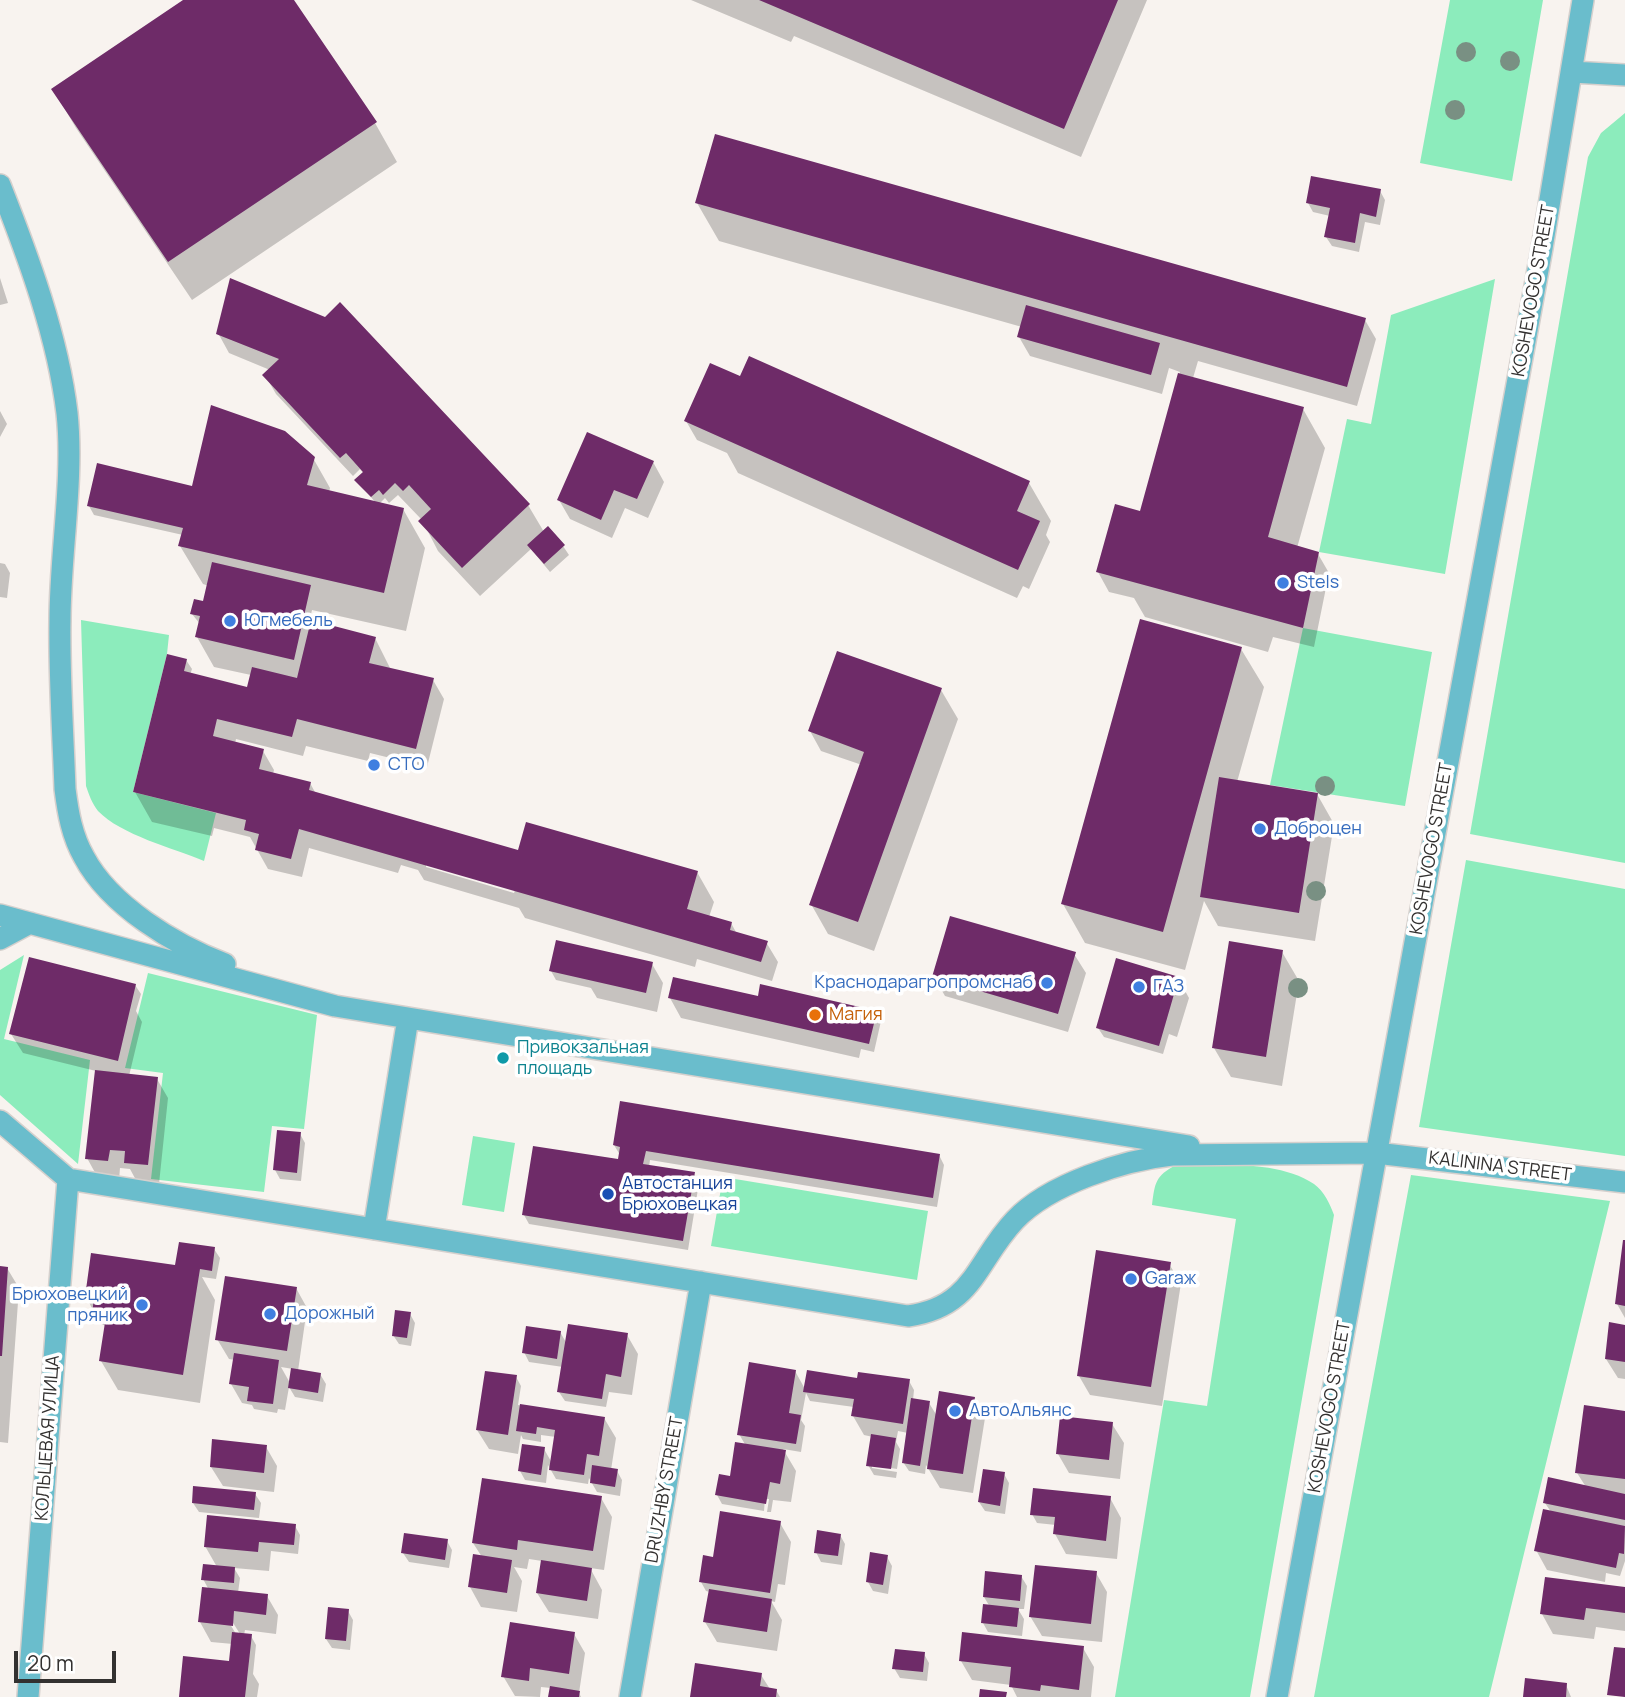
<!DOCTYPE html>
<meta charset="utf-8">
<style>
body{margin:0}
#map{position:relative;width:1625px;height:1697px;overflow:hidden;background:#f8f3ef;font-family:Manrope,sans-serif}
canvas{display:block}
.scale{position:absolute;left:14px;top:1651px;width:102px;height:32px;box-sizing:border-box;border:4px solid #333130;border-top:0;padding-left:9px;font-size:21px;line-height:24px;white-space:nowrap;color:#333130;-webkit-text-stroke:5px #fff;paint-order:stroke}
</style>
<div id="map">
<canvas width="1625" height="1697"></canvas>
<div class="scale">20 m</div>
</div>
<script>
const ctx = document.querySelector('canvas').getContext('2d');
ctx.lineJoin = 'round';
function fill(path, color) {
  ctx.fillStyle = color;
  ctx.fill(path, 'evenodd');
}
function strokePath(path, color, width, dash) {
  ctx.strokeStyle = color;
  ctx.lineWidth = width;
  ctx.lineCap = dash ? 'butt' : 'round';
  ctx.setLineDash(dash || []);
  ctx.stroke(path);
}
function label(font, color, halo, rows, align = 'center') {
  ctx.font = font + ' Manrope,sans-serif';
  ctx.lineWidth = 7;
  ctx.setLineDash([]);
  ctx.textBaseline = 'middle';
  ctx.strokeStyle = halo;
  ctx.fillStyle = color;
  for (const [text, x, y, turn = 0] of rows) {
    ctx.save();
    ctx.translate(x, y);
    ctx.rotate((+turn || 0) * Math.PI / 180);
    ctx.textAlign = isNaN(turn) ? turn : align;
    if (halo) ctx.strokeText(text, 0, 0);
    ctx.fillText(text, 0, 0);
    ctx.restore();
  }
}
const green = new Path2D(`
 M1450,0H1543L1512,181L1420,163Z
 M1625,113V863L1470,834L1588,157L1601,133Z
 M1495,279L1445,574L1319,552L1347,419L1371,424L1391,315Z
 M81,620L169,635L167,654L133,792L216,813L204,861C173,848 121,835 98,811C92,803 89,795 86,786Z
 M1303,628L1432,652L1405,806L1270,785Z
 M1466,860L1625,889V1156L1419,1127Z
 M24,955L4,1039L90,1060L78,1164L0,1095V970Z
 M148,973L317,1015L304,1129L272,1126L264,1192L151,1179L163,1073L125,1068Z
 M473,1136L515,1143L504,1212L462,1205Z
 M1176,1165C1217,1165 1278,1160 1314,1184C1324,1191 1330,1204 1334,1215L1250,1697H1115L1164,1400L1207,1406L1236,1219L1152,1205C1155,1183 1155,1176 1176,1165Z
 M1411,1175L1610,1201L1489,1697H1314Z
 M723,1177L928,1211L917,1280L711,1246Z`);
const shadow = new Path2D(`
 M186,0H292L375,123L397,162L192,300L76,128L53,89Z
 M691,0H1147L1081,157L794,36L791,42Z
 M1380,191L1385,200L1380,225L1365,222L1359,252L1332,246L1326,237L1330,216L1313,212L1308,203Z
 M697,203L1365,320L1376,339L1357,406L1198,361L1193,378L1303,409L1325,448L1297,548L1318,554L1329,573L1314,647L1273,637L1268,652L1145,617L1134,598L1109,592L1098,572L1140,516L1180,372L1169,368L1162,394L1030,356L1019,337L1022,327L719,241Z
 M0,278L8,303L0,305Z
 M231,280L528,505L544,532L563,546L569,555L550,572L531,549L480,596L438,551L422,520L398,495L389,503L385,498L379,504L403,509L425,548L406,631L312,610L310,619L312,622L375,638L391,670L433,680L444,699L427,767L370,753L368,761L306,746L303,756L236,739L235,744L263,751L274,770L273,774L310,783L316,794L516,852L697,872L714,902L709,917L731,923L737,934L766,942L778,962L772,981L697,959L695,967L525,918L519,908L424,880L418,870L401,865L398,873L309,848L302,877L268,869L250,837L214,828L212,836L152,822L135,792L186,660L192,669L190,675L248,689L251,675L214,667L197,637L200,624L192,614L205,603L209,586L203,584L180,546L183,535L94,515L89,506L191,487L313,458L330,488L329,492L375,502L357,480L364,474L360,469L353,476L276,394L265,375L270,370L229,353L218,333ZM426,864L515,890L514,893L426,867Z
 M0,411L7,424L0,437Z
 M686,421L1029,483L1051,521L1046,535L1050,542L1029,589L1023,586L1017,598L738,473L727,453L697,440Z
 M653,462L664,482L648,518L625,508L612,538L570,519L559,500Z
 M0,563L5,564L10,573L7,598L0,597Z
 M1241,649L1264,687L1237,782L1317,794L1334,824L1315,941L1218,926L1204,901L1185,970L1085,943L1063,904Z
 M941,690L958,719L874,951L828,934L811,904L862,765L821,751L810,731Z
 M1282,952L1299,981L1282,1086L1231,1077L1214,1048Z
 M1074,954L1086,973L1068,1032L945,996L934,977Z
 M652,964L663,983L657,1012L597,998L591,988L556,980L551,971Z
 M1178,978L1189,998L1177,1037L1169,1034L1163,1054L1104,1037L1098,1028Z
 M135,985L141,994L136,1011L142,1022L129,1076L157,1079L168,1098L159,1184L137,1182L130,1169L120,1168L119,1180L98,1178L87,1158L96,1071L23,1053L11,1034Z
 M670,998H759L876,1012L881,1021L874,1052L861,1049L859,1058L681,1018Z
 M300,1134L305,1143L301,1181L280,1179L275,1170Z
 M614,1145L939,1155L944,1165L937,1207L650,1160L649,1167L694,1174L699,1183L688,1250L529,1224L524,1215L619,1161L620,1155Z
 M1625,1241V1318L1617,1304Z
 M214,1249L220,1258L216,1279L202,1277L215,1300L200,1403L118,1390L101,1361L106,1326L99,1323L86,1296L177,1267Z
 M1169,1264L1181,1283L1162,1406L1090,1395L1079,1376Z
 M0,1268H7L19,1288L8,1443L0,1442Z
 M296,1288L307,1308L298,1371L320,1374L326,1384L323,1402L295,1397L289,1387L285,1410L278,1409L277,1413L254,1409L252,1405L242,1403L231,1384L235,1360L229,1359L217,1339ZM281,1367L293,1369L290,1383Z
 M410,1314L415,1323L411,1346L399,1344L393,1335Z
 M1625,1326V1379L1618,1378L1606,1359Z
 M560,1332L567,1344L627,1335L638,1354L632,1395L609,1392L606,1407L565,1401L559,1392L563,1367L529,1362L524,1352Z
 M795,1371L805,1389L856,1379L909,1381L914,1390L913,1400L929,1403L937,1416L974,1398L985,1418L973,1493L940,1488L926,1465L925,1474L909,1471L903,1462L908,1433L898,1431L896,1442L900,1449L897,1469L872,1465V1468L897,1472L896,1478L874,1475L868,1465L873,1437L864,1435L853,1416L854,1407L810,1401L806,1393L801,1420L805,1426L801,1452L783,1449L796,1471L791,1502L773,1500L771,1512H767L769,1499H765L764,1511L722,1504L717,1495L731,1478L746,1446L739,1434Z
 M516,1377L521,1386L518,1405L604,1418L616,1438L611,1470L617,1471L622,1480L620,1496L597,1492L589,1478L588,1484L556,1479L548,1465L546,1483L525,1480L520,1471L544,1449L552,1463L556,1437L541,1435V1442L523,1439L521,1435L518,1454L489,1449L477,1430Z
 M1625,1412V1561L1620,1576L1606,1573L1605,1582L1547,1570L1536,1550L1551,1512L1545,1503L1586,1487L1577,1473Z
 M1112,1424L1124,1443L1120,1479L1069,1473L1058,1454Z
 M266,1447L277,1466L274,1492L223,1486L211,1467Z
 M1004,1474L1009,1483L1005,1514L985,1511L979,1502Z
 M255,1494L261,1503L259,1518L199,1512L193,1503Z
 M601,1498L612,1517L604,1570L590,1568L602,1590L598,1619L549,1612L537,1593L542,1561L529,1559L527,1569L514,1567L522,1581L517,1612L481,1607L470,1587L482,1557L473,1543Z
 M1110,1498L1121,1518L1117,1559L1066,1554L1055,1534L1056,1525L1037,1523L1032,1514Z
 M780,1523L791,1542L785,1585L778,1584L775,1602L771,1601L782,1620L777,1651L717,1642L705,1622L710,1592L706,1591L701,1582L714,1559Z
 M295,1526L300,1535L298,1554L271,1551L269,1571L234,1568L240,1578L238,1593L267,1596L278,1615L276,1634L245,1630L244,1635L251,1636L256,1645L253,1674L259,1684L257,1697H180L231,1663L233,1644L211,1642L200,1622L209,1590L203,1579L217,1567L205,1546ZM230,1618L240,1634H236L227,1619Z
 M840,1535L845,1544L842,1565L821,1562L816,1552Z
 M447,1541L452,1550L449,1568L409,1562L403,1553Z
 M887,1557L892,1566L888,1594L873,1591L868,1582Z
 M1096,1573L1107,1592L1102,1642L1042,1636L1030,1616Z
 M1021,1576L1027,1586L1024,1609H1018L1024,1619L1022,1636L988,1632L983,1623L990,1607L984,1597Z
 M1625,1589V1631L1596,1627L1594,1639L1553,1634L1542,1614Z
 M348,1611L353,1620L350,1650L332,1648L326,1639Z
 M574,1634L585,1653L579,1693L581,1697H550L551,1688L541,1687L540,1697L515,1696L503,1676Z
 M1083,1648L1094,1667L1091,1697H1017L1011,1685L972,1680L961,1661Z
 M924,1654L929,1663L927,1681L900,1678L894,1668Z
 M761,1675L770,1689L776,1690L780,1697H692Z
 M1566,1685L1571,1697H1524Z`);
const building = new Path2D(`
 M183,0H294L377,122L168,262L51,89Z
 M759,0H1118L1064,129Z
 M715,134L1366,318L1347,387L695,203Z
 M1311,176L1381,189L1376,217L1360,213L1355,243L1324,237L1330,208L1306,203Z
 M230,278L325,317L340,302L530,504L462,568L418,521L431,509L409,485L403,491L395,483L383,495L379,490L371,497L354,480L363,472L346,453L340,458L262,375L279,359L216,334Z
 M1026,305L1160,343L1151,375L1017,337Z
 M749,356L1030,481L1017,511L1040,521L1018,570L684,421L710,363L740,376Z
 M1178,373L1304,407L1268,537L1319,552L1303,628L1096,572L1115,504L1140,511Z
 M211,405L285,431L315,457L307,485L404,508L384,593L178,546L183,528L87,506L97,463L192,486Z
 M587,432L654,461L637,499L614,490L601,520L557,500Z
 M548,526L565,545L544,564L527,545Z
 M212,562L311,585L294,660L195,637L200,616L190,614L194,599L203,601Z
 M1140,619L1242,647L1163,932L1061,904Z
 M311,620L376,637L369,663L434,678L416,749L297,719L292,737L217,719L213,736L264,749L259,769L311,782L309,790L518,850L526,822L698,871L687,909L732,922L730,930L768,941L761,962L299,829L291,859L255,850L259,834L244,830L246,820L133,792L167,654L187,659L184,671L247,687L252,667L297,678Z
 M837,651L942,688L858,922L809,905L864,752L808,731Z
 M1219,777L1318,793L1299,913L1200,897Z
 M950,916L1076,952L1058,1014L932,977Z
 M556,940L653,962L646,993L549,971Z
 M1229,941L1283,950L1266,1057L1212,1048Z
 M29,957L136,984L118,1061L9,1034Z
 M1116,958L1179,977L1159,1046L1096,1028Z
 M673,977L758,996L760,984L877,1011L869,1044L668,998Z
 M95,1070L158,1077L148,1165L124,1163L125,1151L110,1150L108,1161L85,1159Z
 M620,1101L940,1154L933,1198L646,1151L643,1164L695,1172L683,1241L522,1215L533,1146L618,1159L620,1147L613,1145Z
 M277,1130L301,1132L297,1173L273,1170Z
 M1623,1240H1625V1306L1615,1304Z
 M179,1242L215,1247L212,1271L200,1269L183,1375L99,1361L106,1316L92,1314L94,1298L85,1297L91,1253L175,1265Z
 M1096,1250L1171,1262L1151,1387L1077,1376Z
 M0,1266L8,1267L2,1356H0Z
 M225,1276L297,1287L287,1351L215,1340Z
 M395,1310L411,1312L407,1338L392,1336Z
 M1609,1322L1625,1325V1362L1605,1359Z
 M568,1324L628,1333L621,1377L606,1374L602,1399L557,1392Z
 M526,1326L561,1331L557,1359L522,1353Z
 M234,1353L279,1360L273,1404L247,1401L249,1387L229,1384Z
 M749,1362L796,1370L789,1413L801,1415L796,1444L737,1435Z
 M291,1368L321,1373L318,1393L288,1388Z
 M807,1370L857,1378L858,1372L910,1379L903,1424L851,1416L854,1399L803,1392Z
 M485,1371L517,1375L508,1435L476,1430Z
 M939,1391L975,1397L963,1474L927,1469Z
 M911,1398L930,1401L920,1466L902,1463Z
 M520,1404L605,1417L599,1456L587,1454L584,1475L549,1470L555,1430L537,1427L536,1434L516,1431Z
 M1584,1405L1625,1411V1479L1575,1473Z
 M1060,1416L1113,1422L1109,1460L1056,1454Z
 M871,1434L896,1438L891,1469L866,1466Z
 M212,1439L267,1445L264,1473L210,1467Z
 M735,1442L786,1450L780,1484L770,1482L766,1504L715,1495L719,1474L730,1476Z
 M522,1444L545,1447L541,1475L518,1471Z
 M592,1465L618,1469L615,1487L590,1483Z
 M983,1469L1005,1472L1000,1506L978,1502Z
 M1548,1477L1625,1494V1520L1543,1503Z
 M482,1478L602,1496L593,1551L518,1540L517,1550L472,1543Z
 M193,1486L256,1492L254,1510L192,1503Z
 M1033,1488L1111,1496L1106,1541L1053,1534L1055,1517L1030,1515Z
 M1543,1509L1625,1526L1624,1554L1619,1553L1616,1568L1534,1551Z
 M720,1511L781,1521L770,1593L699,1582L703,1555L713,1557Z
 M207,1515L296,1524L294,1545L259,1542L258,1552L204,1547Z
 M817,1530L841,1534L838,1556L814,1553Z
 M404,1533L448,1539L445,1560L401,1553Z
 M870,1552L888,1555L883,1585L866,1582Z
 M473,1554L512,1560L507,1593L468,1587Z
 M541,1560L592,1568L587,1601L536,1593Z
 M203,1564L235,1567L234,1583L201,1580Z
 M1035,1565L1097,1571L1091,1624L1029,1617Z
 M985,1571L1022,1575L1020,1601L983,1597Z
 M1545,1577L1625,1587V1613L1586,1608L1584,1620L1540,1614Z
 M202,1587L268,1594L266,1615L234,1611L233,1626L198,1622Z
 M709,1589L772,1599L767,1632L703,1622Z
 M983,1604L1019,1608L1017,1627L981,1623Z
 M328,1607L349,1609L346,1641L325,1639Z
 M510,1622L575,1632L569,1674L530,1668L529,1681L501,1677Z
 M232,1632L252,1634L245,1697H179L183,1656L229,1661Z
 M962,1632L1084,1646L1079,1690L1041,1685L1040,1691L1009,1687L1011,1667L959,1661Z
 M1614,1647L1625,1648V1697L1607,1695Z
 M895,1649L925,1652L923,1672L892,1669Z
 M695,1663L762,1673L760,1686L777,1689L776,1697H690Z
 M1525,1678L1567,1683L1566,1697H1523Z
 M550,1686L580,1691L579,1697H548Z
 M980,1689L1007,1692L1006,1697H979Z`);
const minor = new Path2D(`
 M1572,72L1625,75
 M0,185C28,256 58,337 67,413C74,478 60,554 60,620C59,676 63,733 65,789C68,813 72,836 84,857C110,906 175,945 225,964
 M0,915L335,1006L1189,1146
 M0,939L30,923
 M0,1121L68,1179L908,1316C974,1307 976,1261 1015,1220C1049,1184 1124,1160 1172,1155L1376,1153L1625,1182
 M374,1229L408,1018
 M28,1697L68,1179
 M630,1697L701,1282
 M1277,1697L1542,248L1583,0`);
const trees = [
 [1466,52],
 [1510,61],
 [1455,110],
 [1325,786],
 [1316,891],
 [1298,988]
];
const markers = [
 [1283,583,7,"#3f7fe0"],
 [230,621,7,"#3f7fe0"],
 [374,765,7,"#3f7fe0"],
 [1260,829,7,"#3f7fe0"],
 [1047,983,7,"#3f7fe0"],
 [1139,987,7,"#3f7fe0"],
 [815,1015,7,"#e8710a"],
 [503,1058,7,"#0f9aa8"],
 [608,1194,7,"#1a4fb4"],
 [1131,1279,7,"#3f7fe0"],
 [142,1305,7,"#3f7fe0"],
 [270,1314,7,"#3f7fe0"],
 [955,1411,7,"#3f7fe0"]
];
const streetNames = [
 ["KOSHEVOGO STREET",1534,291,-80],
 ["KOSHEVOGO STREET",1432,849,-80],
 ["KALININA STREET",1500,1167,7],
 ["KOSHEVOGO STREET",1330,1407,-80],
 ["КОЛЬЦЕВАЯ УЛИЦА",48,1438,-86],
 ["DRUZHBY STREET",665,1490,-80]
];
const shopNames = [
 ["Stels",1297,583],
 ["Югмебель",244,621],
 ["СТО",388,765],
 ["Доброцен",1274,829],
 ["Краснодарагропромснаб",1033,983,"right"],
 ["ГАЗ",1153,987],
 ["Garaж",1145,1279],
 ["Брюховецкий",128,1295,"right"],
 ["пряник",128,1316,"right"],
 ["Дорожный",284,1314],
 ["АвтоАльянс",969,1411]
];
const foodNames = [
 ["Магия",829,1015]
];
const cultureNames = [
 ["Привокзальная",517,1048],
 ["площадь",517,1069]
];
const transitNames = [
 ["Автостанция",622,1184],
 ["Брюховецкая",622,1205]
];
fill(green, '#8cecbc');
fill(shadow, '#0003');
fill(building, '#6e2b68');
strokePath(minor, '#d5d0cd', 24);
strokePath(minor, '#6abdcc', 21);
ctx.fillStyle = '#799083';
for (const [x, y] of trees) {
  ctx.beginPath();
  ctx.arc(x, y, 10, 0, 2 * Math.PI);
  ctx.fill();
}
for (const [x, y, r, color] of markers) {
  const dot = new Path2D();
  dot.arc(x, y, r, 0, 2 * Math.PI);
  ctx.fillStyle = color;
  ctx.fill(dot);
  strokePath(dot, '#fff', 2.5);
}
label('18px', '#333130', '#fff', streetNames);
label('18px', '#366cbe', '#fff', shopNames, 'left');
label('18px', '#c56008', '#fff', foodNames, 'left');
label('18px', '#0d838f', '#fff', cultureNames, 'left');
label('18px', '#164399', '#fff', transitNames, 'left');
</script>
